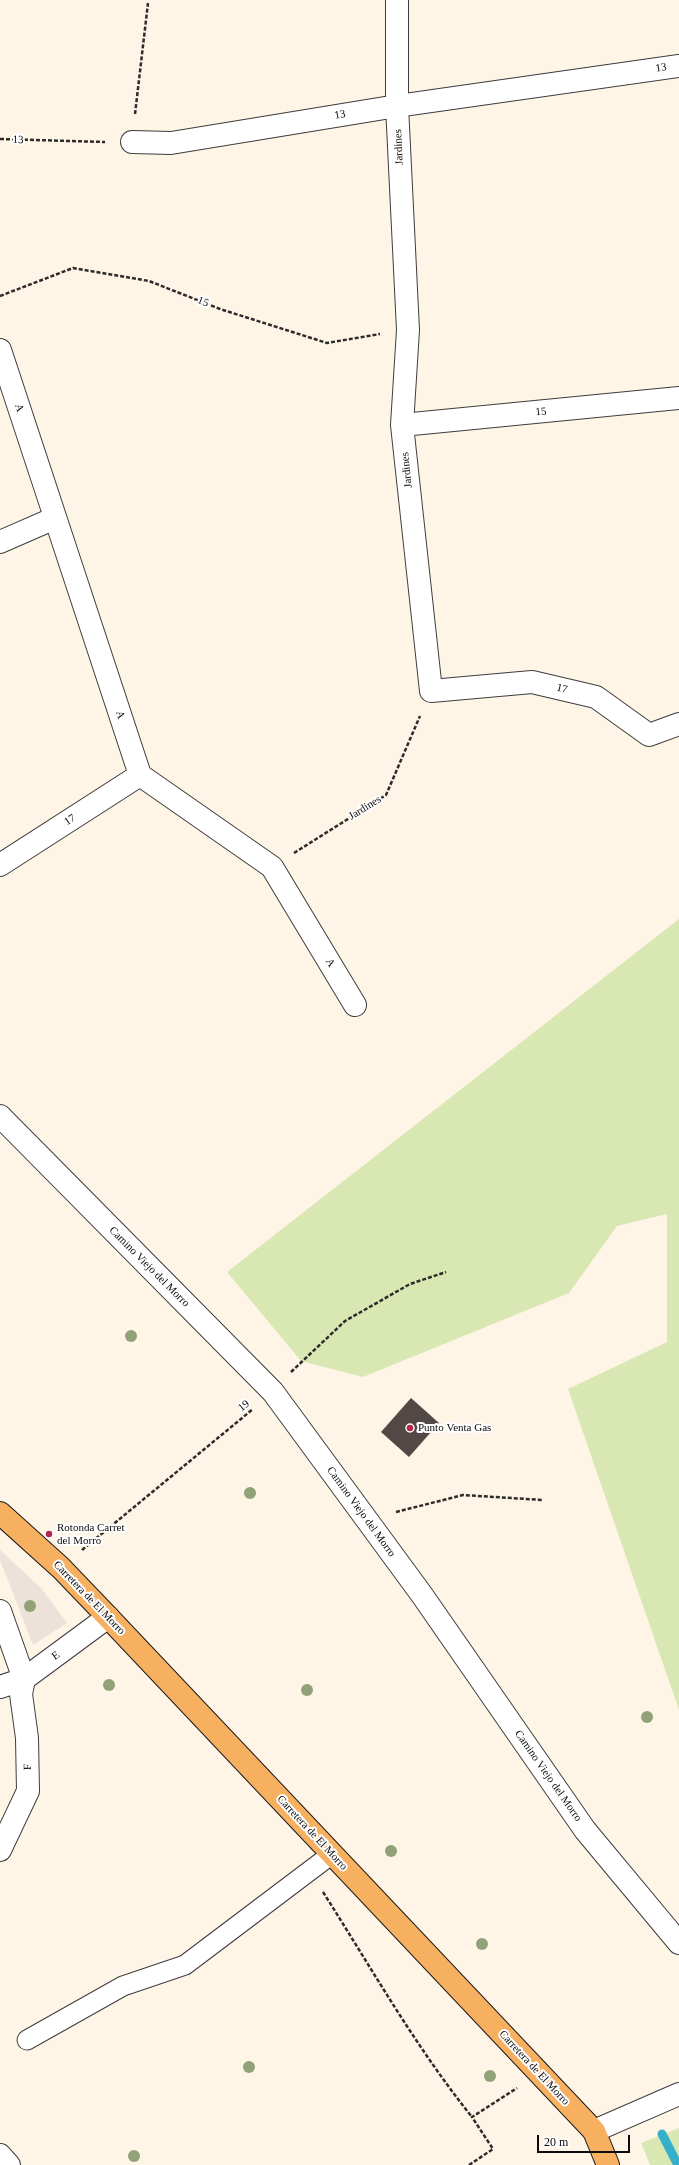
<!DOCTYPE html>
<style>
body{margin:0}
#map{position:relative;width:679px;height:2165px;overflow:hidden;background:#fff5e7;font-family:Georgia,serif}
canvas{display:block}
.scale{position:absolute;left:537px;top:2135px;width:93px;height:18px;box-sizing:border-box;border:2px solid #0a0a0a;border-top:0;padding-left:5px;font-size:12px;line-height:14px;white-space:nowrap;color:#0a0a0a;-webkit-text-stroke:3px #fff;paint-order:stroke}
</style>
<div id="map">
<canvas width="679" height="2165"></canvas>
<div class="scale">20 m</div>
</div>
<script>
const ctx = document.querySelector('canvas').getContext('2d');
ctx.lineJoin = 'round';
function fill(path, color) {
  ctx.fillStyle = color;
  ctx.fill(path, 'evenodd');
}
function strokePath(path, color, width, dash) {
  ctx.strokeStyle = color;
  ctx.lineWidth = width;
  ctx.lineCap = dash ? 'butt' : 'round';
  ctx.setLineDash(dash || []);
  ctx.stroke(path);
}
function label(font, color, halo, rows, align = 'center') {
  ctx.font = font + ' Georgia,serif';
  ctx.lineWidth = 4;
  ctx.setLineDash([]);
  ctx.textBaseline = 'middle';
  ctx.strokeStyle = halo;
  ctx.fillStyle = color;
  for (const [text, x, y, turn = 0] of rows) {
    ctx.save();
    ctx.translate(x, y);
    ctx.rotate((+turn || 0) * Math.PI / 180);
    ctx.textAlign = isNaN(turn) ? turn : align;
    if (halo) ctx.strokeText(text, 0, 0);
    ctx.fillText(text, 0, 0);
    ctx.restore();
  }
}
const green = new Path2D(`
 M679,919V1710L568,1389L667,1342V1214L617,1226L569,1293L363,1377L301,1361L227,1272Z
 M679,2128V2165H650L641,2143Z`);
const plaza = new Path2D(`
 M0,1550L41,1588L67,1623L33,1645L0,1560Z`);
const stream = new Path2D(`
 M662,2134L678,2165`);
const building = new Path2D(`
 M411,1398L439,1423L409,1457L381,1432Z`);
const path = new Path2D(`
 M135,114L148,3
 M0,139L105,142
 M0,296L73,268L149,281L220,309L327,343L380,334
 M294,853L386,795L420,716
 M291,1372L345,1321L410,1284L446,1272
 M396,1512L463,1495L543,1500
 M82,1550L253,1409
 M323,1892C372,1969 415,2046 472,2117
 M469,2165L493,2149L472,2117L517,2088`);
const service = new Path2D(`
 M27,2040L123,1986L185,1965L332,1854`);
const minor = new Path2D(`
 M397,0V106L408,330L402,425L431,691L532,682L596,697L649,735L679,724
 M132,142L171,143L397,106L679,66
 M0,350L140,775L272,867L355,1005
 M402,425L679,398
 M0,542L55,518
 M0,865L140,775
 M0,1116L273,1392L422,1595L585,1830L679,1943
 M0,2155L9,2165`);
const tertiary = new Path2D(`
 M0,1611L24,1679
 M0,1687L24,1679L108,1617
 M0,1850L28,1791L27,1738L21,1694L24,1679
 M594,2131L679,2094`);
const primary = new Path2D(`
 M0,1513L61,1568L108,1617L594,2131L608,2165`);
const trees = [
 [131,1336],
 [250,1493],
 [30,1606],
 [109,1685],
 [307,1690],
 [647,1717],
 [391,1851],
 [482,1944],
 [249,2067],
 [490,2076],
 [134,2156]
];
const markers = [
 [410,1428,4,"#b5264d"],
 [49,1534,4,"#b5264d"]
];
const streetNames = [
 ["13",661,68,-8],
 ["13",340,115,-9],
 ["13",18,140,1],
 ["Jardines",399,147,-93],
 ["15",203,302,22],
 ["A",19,408,72],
 ["15",541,412,-5],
 ["Jardines",407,470,-96],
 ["17",562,689,13],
 ["A",120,715,72],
 ["Jardines",365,808,-32],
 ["17",70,820,-33],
 ["A",330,963,59],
 ["Camino Viejo del Morro",149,1267,45],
 ["19",244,1406,-39],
 ["Camino Viejo del Morro",361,1512,54],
 ["Carretera de El Morro",89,1598,46],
 ["E",56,1656,-37],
 ["F",28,1767,-91],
 ["Camino Viejo del Morro",548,1776,55],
 ["Carretera de El Morro",312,1833,47],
 ["Carretera de El Morro",534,2068,47]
];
const poiNames = [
 ["Punto Venta Gas",418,1428],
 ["Rotonda Carret",57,1528],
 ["del Morro",57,1541]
];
fill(green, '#d9e7b3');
fill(plaza, '#ece2d9');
strokePath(stream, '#36b0ca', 9);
fill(building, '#524846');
strokePath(service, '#3d3d3d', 21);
strokePath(minor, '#3d3d3d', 24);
strokePath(tertiary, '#3d3d3d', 24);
strokePath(primary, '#1b1b1b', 24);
strokePath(path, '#2c2c2c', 2.5, [4, 2]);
strokePath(service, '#fff', 19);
strokePath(minor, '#fff', 22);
strokePath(tertiary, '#fff', 22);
strokePath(primary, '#f6b060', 22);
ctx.fillStyle = '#92a278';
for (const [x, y] of trees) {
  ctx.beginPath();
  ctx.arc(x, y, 6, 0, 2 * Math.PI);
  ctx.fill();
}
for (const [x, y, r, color] of markers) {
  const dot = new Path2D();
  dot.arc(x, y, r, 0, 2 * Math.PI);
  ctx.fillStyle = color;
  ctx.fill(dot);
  strokePath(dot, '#fff', 1.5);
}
label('11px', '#0a0a0a', '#fff', streetNames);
label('11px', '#0a0a0a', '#fff', poiNames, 'left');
</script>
